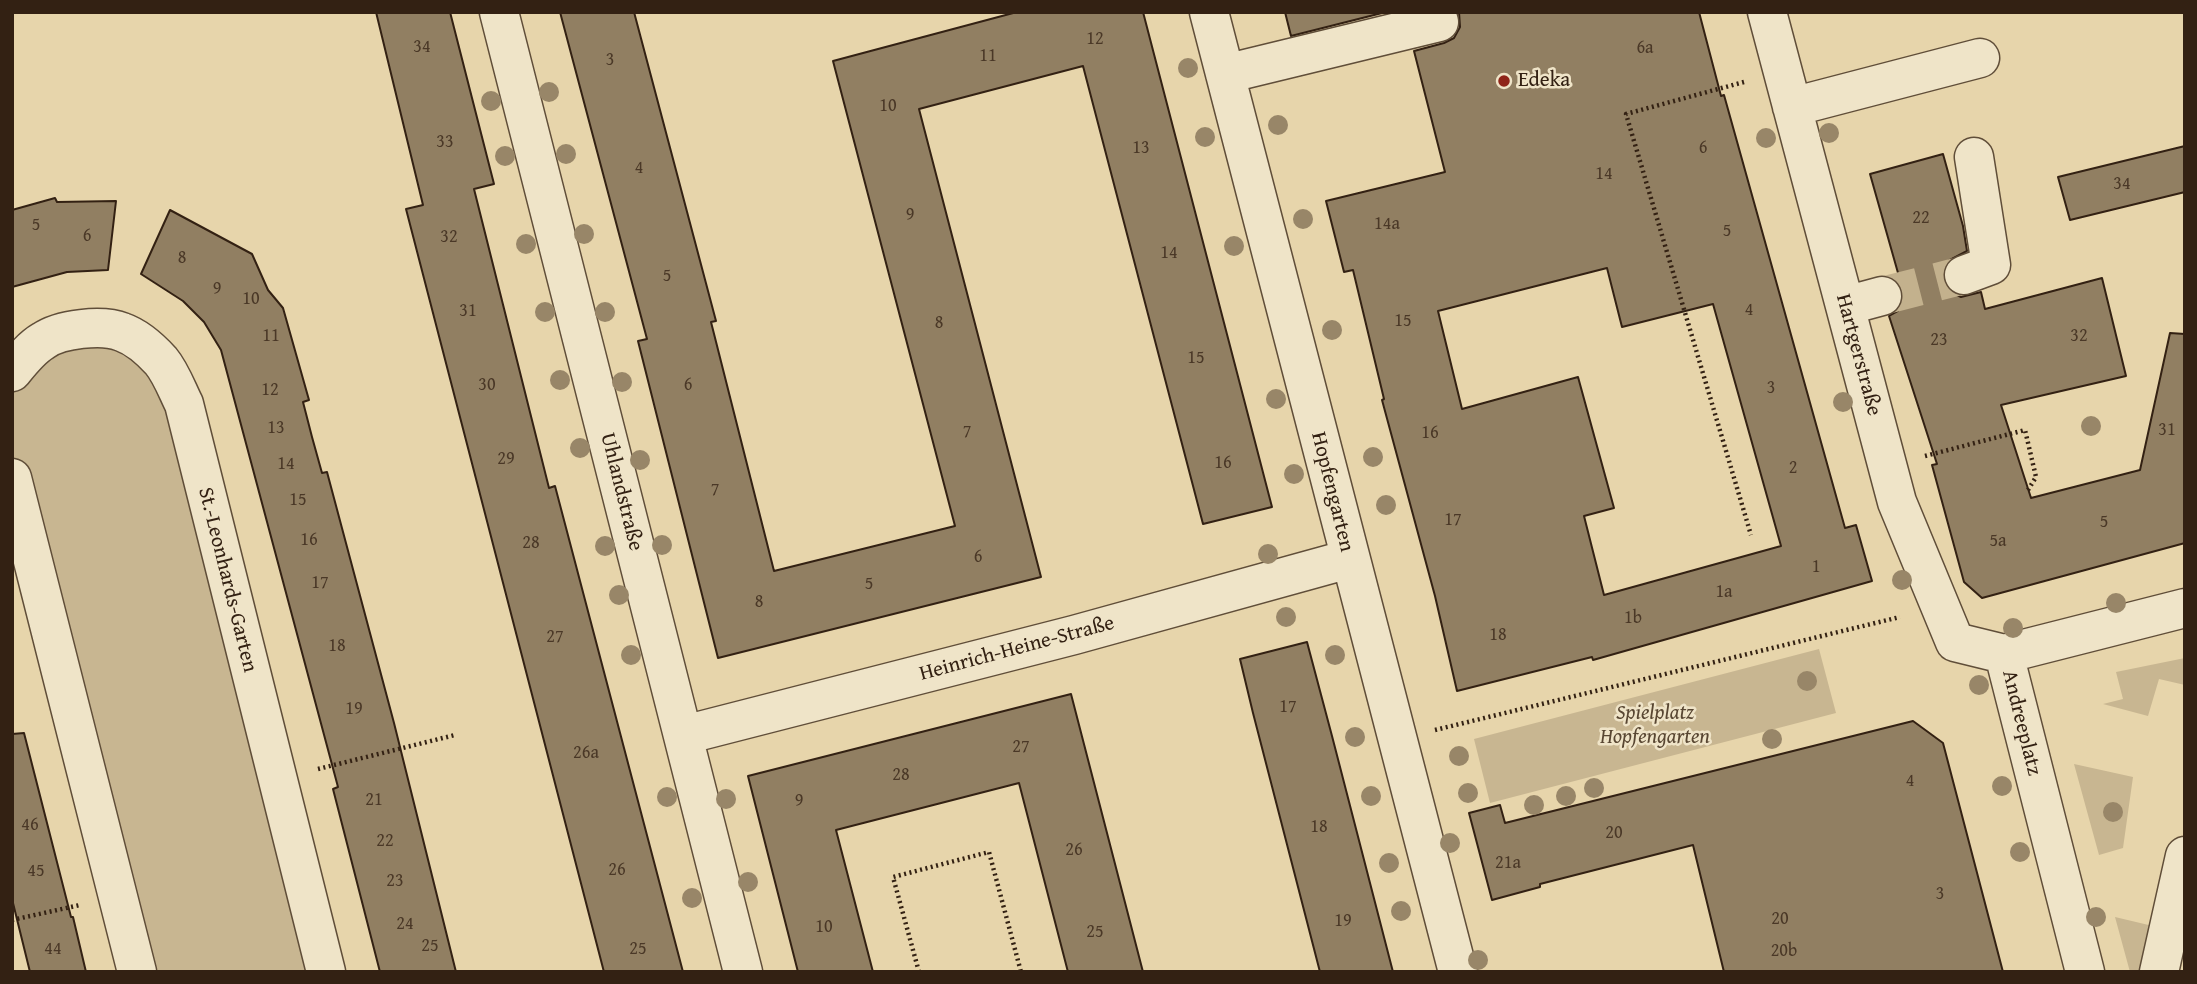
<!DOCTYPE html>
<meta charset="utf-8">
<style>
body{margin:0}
#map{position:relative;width:2197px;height:984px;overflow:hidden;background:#e7d5ab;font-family:"Gentium Book Plus",serif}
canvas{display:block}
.frame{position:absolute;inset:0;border:14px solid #332113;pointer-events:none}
</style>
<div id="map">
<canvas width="2197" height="984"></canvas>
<div class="frame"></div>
</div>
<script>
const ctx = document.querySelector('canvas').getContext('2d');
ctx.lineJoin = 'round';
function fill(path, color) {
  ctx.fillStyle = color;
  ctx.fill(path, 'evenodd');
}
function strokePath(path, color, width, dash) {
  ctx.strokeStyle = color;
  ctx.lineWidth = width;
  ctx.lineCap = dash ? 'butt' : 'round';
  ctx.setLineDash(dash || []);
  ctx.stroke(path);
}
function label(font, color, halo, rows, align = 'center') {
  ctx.font = font + ' "Gentium Book Plus",serif';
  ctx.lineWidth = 5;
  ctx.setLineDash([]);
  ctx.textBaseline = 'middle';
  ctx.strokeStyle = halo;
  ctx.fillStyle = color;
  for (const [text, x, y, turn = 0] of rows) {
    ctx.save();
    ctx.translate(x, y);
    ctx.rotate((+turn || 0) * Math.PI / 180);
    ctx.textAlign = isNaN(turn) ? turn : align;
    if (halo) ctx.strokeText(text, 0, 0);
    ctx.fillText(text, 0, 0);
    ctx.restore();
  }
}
const green = new Path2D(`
 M70,331L163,363L327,972H137L12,478V372Z
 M1819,649L1836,713L1490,803L1474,739Z
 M2185,658V685L2159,679L2148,716L2103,704L2123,699L2116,672Z
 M2074,764L2133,777L2123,848L2099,855Z
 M2115,917L2157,927L2147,972H2130Z`);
const building = new Path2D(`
 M376,12H450L494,184L474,189L549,488L555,486L683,972H604L406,209L423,205Z
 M560,12H634L716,321L711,322L774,571L955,526L833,61L1017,12H1143L1272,507L1203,524L1083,66L919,109L1041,577L718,658L638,341L647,339Z
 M1285,12H1386L1291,36Z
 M1459,12H1699L1721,96L1724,95L1845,528L1856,525L1872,581L1593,660L1592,657L1457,691L1435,596L1382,400L1384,399L1353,270L1344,272L1326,201L1445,172L1414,51L1444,43L1454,38L1460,27ZM1607,268L1622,327L1713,304L1781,546L1604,595L1584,516L1614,508L1578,377L1462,409L1438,311Z
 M2185,146V192L2070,220L2058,177Z
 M1943,154L1963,226L1967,251L1948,261L1943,271L1944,283L1951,292L1961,297L1981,292L1985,309L2102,278L2126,376L2001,405L2031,498L2140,470L2170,333L2185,334V543L1982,598L1964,582L1932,465L1937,464L1889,316L1898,311L1903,302V291L1898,281L1900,280L1870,174Z
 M55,198L57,202L116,201L108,270L67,272L12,287V210Z
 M170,210L252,254L268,290L283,308L309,400L303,402L312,437L322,473L327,472L394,723L456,972H380L333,789L338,787L221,350L204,322L183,301L141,274Z
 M1307,642L1332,736L1393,972H1320L1253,713L1240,659Z
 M1071,694L1143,972H1068L1019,783L836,830L873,972H798L748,776Z
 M1913,721L1943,743L2003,972H1724L1693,845L1540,884V887L1492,900L1469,813L1500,805L1505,823Z
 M24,733L71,917H73L86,972H30L12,899V734Z`);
const minorTunnel = new Path2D(`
 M1882,296L1964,275`);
const path = new Path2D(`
 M1744,82L1626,114L1751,535
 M1925,456L2025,430L2036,477L2028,490
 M1435,730L1900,617
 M318,769L455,735
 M12,920L80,905
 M919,972L893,877L989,852L1021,972`);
const minor = new Path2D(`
 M499,12L743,972
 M1209,12L1458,972
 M1767,12L1897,502L1955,642L2004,654L2185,608
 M1225,74L1439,22L1436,12
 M1792,107L1980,58
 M1964,275L1991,265L1974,157
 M1845,306L1882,296
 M12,372C21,361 31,348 43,341C60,329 102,324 122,332C136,337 151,350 161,361C171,373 177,390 184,404L326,972
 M12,478L137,972
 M2004,654L2085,972
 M684,735L1074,635L1349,559
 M2159,972L2185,856`);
const trees = [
 [1188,68],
 [549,92],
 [491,101],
 [1278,125],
 [1829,133],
 [1205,137],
 [1766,138],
 [566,154],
 [505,156],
 [1303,219],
 [584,234],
 [526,244],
 [1234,246],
 [545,312],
 [605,312],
 [1332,330],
 [560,380],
 [622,382],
 [1276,399],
 [1843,402],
 [2091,426],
 [580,448],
 [1373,457],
 [640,460],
 [1294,474],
 [1386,505],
 [662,545],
 [605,546],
 [1268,554],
 [1902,580],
 [619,595],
 [2116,603],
 [1286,617],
 [2013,628],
 [631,655],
 [1335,655],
 [1807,681],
 [1979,685],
 [1355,737],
 [1772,739],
 [1459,756],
 [2002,786],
 [1594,788],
 [1468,793],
 [1371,796],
 [1566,796],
 [667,797],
 [726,799],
 [1534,805],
 [2113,812],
 [1450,843],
 [2020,852],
 [1389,863],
 [748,882],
 [692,898],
 [1401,911],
 [2096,917],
 [1478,960]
];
const markers = [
 [1504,81,7,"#8f2418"]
];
const numberNames = [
 ["12",1095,39],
 ["34",422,47],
 ["6a",1645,48],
 ["11",988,56],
 ["3",610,60],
 ["10",888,106],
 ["33",445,142],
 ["13",1141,148],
 ["6",1703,148],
 ["4",639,168],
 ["14",1604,174],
 ["34",2122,184],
 ["9",910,215],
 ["22",1921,218],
 ["14a",1387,224],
 ["5",36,225],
 ["5",1727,231],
 ["6",87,236],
 ["32",449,237],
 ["14",1169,253],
 ["8",182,258],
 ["5",667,276],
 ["9",217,289],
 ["10",251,299],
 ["4",1749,310],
 ["31",468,311],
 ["15",1403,321],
 ["8",939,323],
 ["11",271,336],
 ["32",2079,336],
 ["23",1939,340],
 ["15",1196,358],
 ["30",487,385],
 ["6",688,385],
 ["3",1771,388],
 ["12",270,390],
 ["13",276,428],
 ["31",2167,430],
 ["7",967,432],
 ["16",1430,433],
 ["29",506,459],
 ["16",1223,463],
 ["14",286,464],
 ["2",1793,468],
 ["7",715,490],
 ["15",298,500],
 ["17",1453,520],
 ["5",2104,522],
 ["16",309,540],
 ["5a",1998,541],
 ["28",531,543],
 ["6",978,557],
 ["1",1816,567],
 ["17",320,583],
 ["5",869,584],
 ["1a",1724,592],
 ["8",759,602],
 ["1b",1633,618],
 ["18",1498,635],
 ["27",555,637],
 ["18",337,646],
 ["17",1288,707],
 ["19",354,709],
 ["27",1021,747],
 ["26a",586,753],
 ["28",901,775],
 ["4",1910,781],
 ["21",374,800],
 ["9",799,801],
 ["46",30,825],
 ["18",1319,827],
 ["20",1614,833],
 ["22",385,841],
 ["26",1074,850],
 ["21a",1508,863],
 ["26",617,870],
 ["45",36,871],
 ["23",395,881],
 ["3",1940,894],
 ["20",1780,919],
 ["19",1343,921],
 ["24",405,924],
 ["10",824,927],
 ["25",1095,932],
 ["25",430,946],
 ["44",53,949],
 ["25",638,949],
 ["20b",1784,951]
];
const poiNames = [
 ["Edeka",1518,81]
];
const streetNames = [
 ["Hartgerstraße",1858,355,75],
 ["Uhlandstraße",621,492,76],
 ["Hopfengarten",1332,492,76],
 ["St.-Leonhards-Garten",227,580,76],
 ["Heinrich-Heine-Straße",1017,649,-15],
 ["Andreeplatz",2021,723,76]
];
const parkNames = [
 ["Spielplatz",1655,714],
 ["Hopfengarten",1655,738]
];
fill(green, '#c8b691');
fill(building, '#917f62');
strokePath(building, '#332113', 2);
strokePath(minorTunnel, '#c3b18d', 38, [38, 19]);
strokePath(minor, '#604e39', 41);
strokePath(path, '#332113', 4.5, [2, 3.5]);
strokePath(minor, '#efe4c8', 38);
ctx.fillStyle = '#988668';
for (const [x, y] of trees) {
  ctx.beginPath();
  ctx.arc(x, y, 10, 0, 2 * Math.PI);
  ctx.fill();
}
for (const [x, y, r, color] of markers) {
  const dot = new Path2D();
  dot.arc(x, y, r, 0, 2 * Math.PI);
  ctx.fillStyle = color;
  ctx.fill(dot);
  strokePath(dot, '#efe4c8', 2.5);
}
label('18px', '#4a3827', null, numberNames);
label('21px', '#332113', '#efe4c8', poiNames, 'left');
label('21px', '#332113', '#efe4c8', streetNames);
label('italic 21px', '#584632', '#efe4c8', parkNames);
</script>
